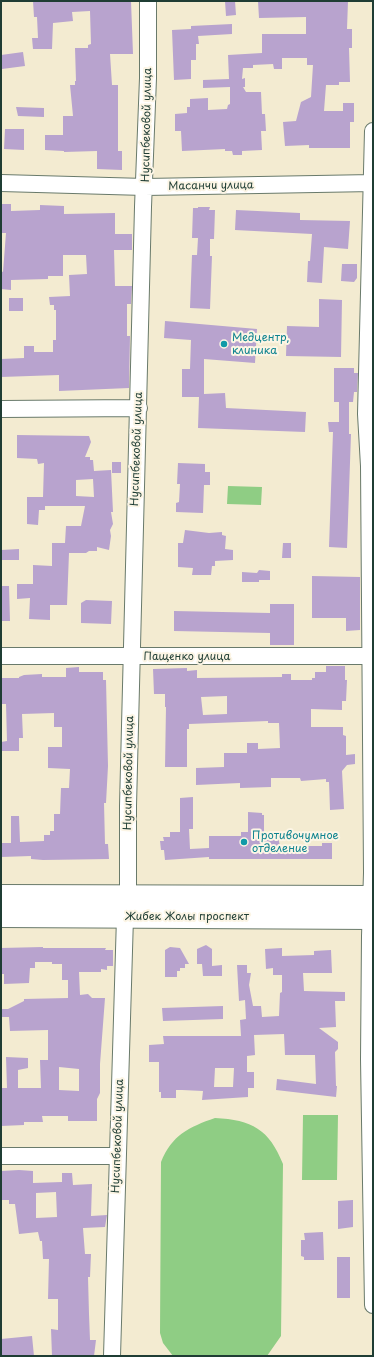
<!DOCTYPE html>
<meta charset="utf-8">
<style>
body{margin:0}
#map{position:relative;width:374px;height:1357px;overflow:hidden;background:#f3ebd1;font-family:"Playpen Sans",sans-serif}
canvas{display:block}
.frame{position:absolute;inset:0;border:2px solid #1f3d34;pointer-events:none}
</style>
<div id="map">
<canvas width="374" height="1357"></canvas>
<div class="frame"></div>
</div>
<script>
const ctx = document.querySelector('canvas').getContext('2d');
ctx.lineJoin = 'round';
function fill(path, color) {
  ctx.fillStyle = color;
  ctx.fill(path, 'evenodd');
}
function strokePath(path, color, width, dash) {
  ctx.strokeStyle = color;
  ctx.lineWidth = width;
  ctx.lineCap = dash ? 'butt' : 'round';
  ctx.setLineDash(dash || []);
  ctx.stroke(path);
}
function label(font, color, halo, rows, align = 'center') {
  ctx.font = font + ' "Playpen Sans",sans-serif';
  ctx.lineWidth = 4;
  ctx.setLineDash([]);
  ctx.textBaseline = 'middle';
  ctx.strokeStyle = halo;
  ctx.fillStyle = color;
  for (const [text, x, y, turn = 0] of rows) {
    ctx.save();
    ctx.translate(x, y);
    ctx.rotate((+turn || 0) * Math.PI / 180);
    ctx.textAlign = isNaN(turn) ? turn : align;
    if (halo) ctx.strokeText(text, 0, 0);
    ctx.fillText(text, 0, 0);
    ctx.restore();
  }
}
const green = new Path2D(`
 M228,486L262,487L261,505L227,504Z
 M303,1115H338L337,1180H302Z
 M215,1118C252,1120 269,1129 283,1164L281,1336L267,1356H173L163,1343L160,1333L161,1162C172,1135 189,1127 215,1118Z`);
const building = new Path2D(`
 M33,1H131L133,54H110L112,85H118V151H122V170L97,169V151L64,152V151L45,150V135H63V116H73L70,85H75V81H76L75,48H88V45L91,44L90,11L72,12L73,21L53,23L52,49H33L32,38H38L37,17H34Z
 M225,1H235L236,15L226,16Z
 M258,1H348L347,29H352V48H349L350,82H339V85H326L324,111H343V103H354V122H350V148H309V145L285,146L283,122L296,121L301,102L311,97L313,65H307V58H282V69H274L273,64L253,65V68H243L242,79L245,78V87H243L246,92H261L262,114H265L266,131H261L262,150L242,151V155H233L232,151H225V149L182,151L181,131H175V114L187,113V107H190V99L208,98V110L227,109L228,105L230,104V87L203,88V80L229,79L228,55L262,53V34H306V17L259,18Z
 M232,24V34L198,36L199,44H196V60H191V79L174,80L172,30L191,29V26Z
 M23,52L25,66L2,69L1,55Z
 M16,107L44,108V117L18,116Z
 M5,129H24V150L4,149Z
 M1,204H11V211L40,210V205L64,206V214L115,213V234H132V250H114L115,286H132L131,304H127V336H130L129,388L59,391V375L1,377V359L24,358V346H34V352H53V340H56V310H54V305H50L49,297L70,296L69,275L87,274L86,255H63V276H48V279L11,280V290L1,289V271L3,272L6,233H1Z
 M198,207H210L209,210H215L214,239H210V256H212L210,309L190,308L192,255H197L198,238H192L193,208H198Z
 M236,210L300,213V220L350,221L348,249L324,247L322,283L307,282L308,261H310L312,234L235,230Z
 M342,264H357V278L354,282L341,281Z
 M9,298H23V311H9Z
 M319,299L342,300L341,357L286,356L287,326L319,327Z
 M165,321L257,329L255,363L204,359V394L225,393L226,408L306,412L305,432L198,428L199,397H182V369H190L191,340L164,338Z
 M334,368H354V373H358L357,392H354L353,402H349V434H351L347,548L329,547L333,432H329L328,422H339V402H334Z
 M17,435L89,436L91,442L85,457H90V460H93L94,471L111,470L113,512H111L113,524L110,530L111,536L109,550L97,547V551H89L86,553H69L67,605H50V620L29,619L30,598L17,599V584H33V565L52,566V543H65L66,526H81L85,506H45V510H39L38,525L27,524V497H43L44,463L38,464L37,459L17,458ZM93,479L94,497L76,496V480Z
 M112,462H121V473H112Z
 M178,463L205,464V472H210V485H204L203,513L176,512V503L179,502L180,484H177Z
 M185,530L209,533L222,532V535L226,536L225,549L233,550V560L215,561V566H212L211,575H192L193,568L178,567V543H183Z
 M283,543H291V558H282Z
 M19,549V560H1V550Z
 M259,570L270,571V580H259V582H242V572L257,573Z
 M312,576L360,577V630L346,631V618H312Z
 M1,586H9L10,621H1Z
 M86,600L112,601L111,624L81,623V603Z
 M270,604H294V645H270V633L174,631V611L270,613Z
 M326,666H345V680H347L346,701H342V710L311,709V727H343V735L346,736V755L355,754V764L347,765L342,771L344,809L330,810L329,782H326V779L301,781L300,778H271V787L240,788V783L196,785V768L224,767V753H247V743H258V749L280,748L279,723H268V721L189,724V729H187V767H165L166,707H165V694H154L153,669L187,668V671L197,670V678L282,677V674H291V680H312V678H315V672H326ZM227,696V714L203,715L201,697Z
 M79,667V672H103V680H106L108,766L106,803H104L105,844H108L109,859L43,860L31,859V856L1,857V843H11V816H19L20,842L44,841V835H50V831H54V814H60L61,788H69L70,769L48,768V747H62V727H54V713L22,714L23,738H19V751H1V742L7,741L6,704H1V678H19V677L24,675L42,674V677H66V668Z
 M193,797V829H189L190,849L209,848V836H241V832H248V812L262,813V815H264V837H278L280,846H322V843H332V859H209V857L165,860L164,850H161L160,841H164L163,837H170V832H180V798Z
 M206,945L212,949V966L222,965V976H203L202,964H197V949Z
 M43,947V948H106L105,950H113V966H107V970L101,969V972H79L80,995L88,994L92,998H105L100,1064V1093L97,1099V1121H68V1116H42L43,1122H24V1125L1,1126V1088H7L6,1057L28,1058V1068L18,1070V1088H41L40,1060H48V1030L10,1031L9,1017H1V1009H8L24,1001V999L68,998V980H62V964H52V962H35V968H30L29,983L4,984V974H1V948ZM59,1067L79,1069V1091L59,1090Z
 M170,947L180,948L189,964H185V968H180V971H177V977H165V950Z
 M282,948V956L314,955V951L331,950L332,973H303L304,991L345,992V1001H335L336,1027L319,1028L338,1042V1049L335,1052L336,1086H337L336,1097L276,1090L277,1079L316,1084L315,1055H285L284,1034L254,1035L255,1055L247,1056V1072H254V1088H248V1097L202,1100L203,1091L182,1090H176V1098H161V1092H159V1062H149V1045L164,1044L163,1036H241L240,1020L246,1019L245,1000L239,1001L237,965H247V973H251L249,985L253,1006H261L262,1017L279,1016L280,993L282,992V975H273V968L266,969L265,949ZM215,1068H234L233,1087H214Z
 M223,1006V1019L163,1021L162,1008Z
 M19,1170L33,1171V1183L62,1182V1173H72L73,1185L92,1184L91,1216L107,1215L105,1227L83,1228L85,1254H91L90,1277H88L89,1314L90,1340H96L94,1356H52L51,1329L58,1330V1299H48L49,1259H43L42,1241H40L38,1232L19,1234L15,1204H9V1200H1V1171ZM56,1192L57,1217L36,1218V1193Z
 M353,1200V1227L338,1229V1201Z
 M323,1232L324,1260H304V1257L301,1256V1240H305L304,1233Z
 M337,1257H350V1298H337Z
 M32,1336L34,1356H1V1339Z`);
const minor = new Path2D(`
 M373,131L366,414L369,466L372,873L370,936L369,1059L373,1305
 M1,183L145,187L373,183
 M1,409L139,408
 M1,656H373
 M128,897V806L143,207L148,78V1
 M1,1156H117
 M112,1356L125,917`);
const highway = new Path2D(`
 M1,896L373,897
 M1,916L373,918`);
const markers = [
 [224,344,4,"#0f9aa8"],
 [244,842,4,"#0f9aa8"]
];
const streetNames = [
 ["Нусипбековой улица",147,125,-89],
 ["Масанчи улица",211,186,-1],
 ["Нусипбековой улица",137,449,-88],
 ["Пащенко улица",187,657],
 ["Нусипбековой улица",129,773,-89],
 ["Жибек Жолы проспект",187,917],
 ["Нусипбековой улица",118,1136,-88]
];
const cultureNames = [
 ["Медцентр,",232,338],
 ["клиника",232,351],
 ["Противочумное",252,836],
 ["отделение",252,849]
];
fill(green, '#8fcd84');
fill(building, '#b8a3ce');
strokePath(minor, '#697a6b', 18);
strokePath(highway, '#697a6b', 24);
strokePath(minor, '#fff', 16);
strokePath(highway, '#fff', 22);
for (const [x, y, r, color] of markers) {
  const dot = new Path2D();
  dot.arc(x, y, r, 0, 2 * Math.PI);
  ctx.fillStyle = color;
  ctx.fill(dot);
  strokePath(dot, '#fcf5e5', 1.5);
}
label('11px', '#1f3d34', '#fcf5e5', streetNames);
label('11px', '#0d838f', '#fcf5e5', cultureNames, 'left');
</script>
